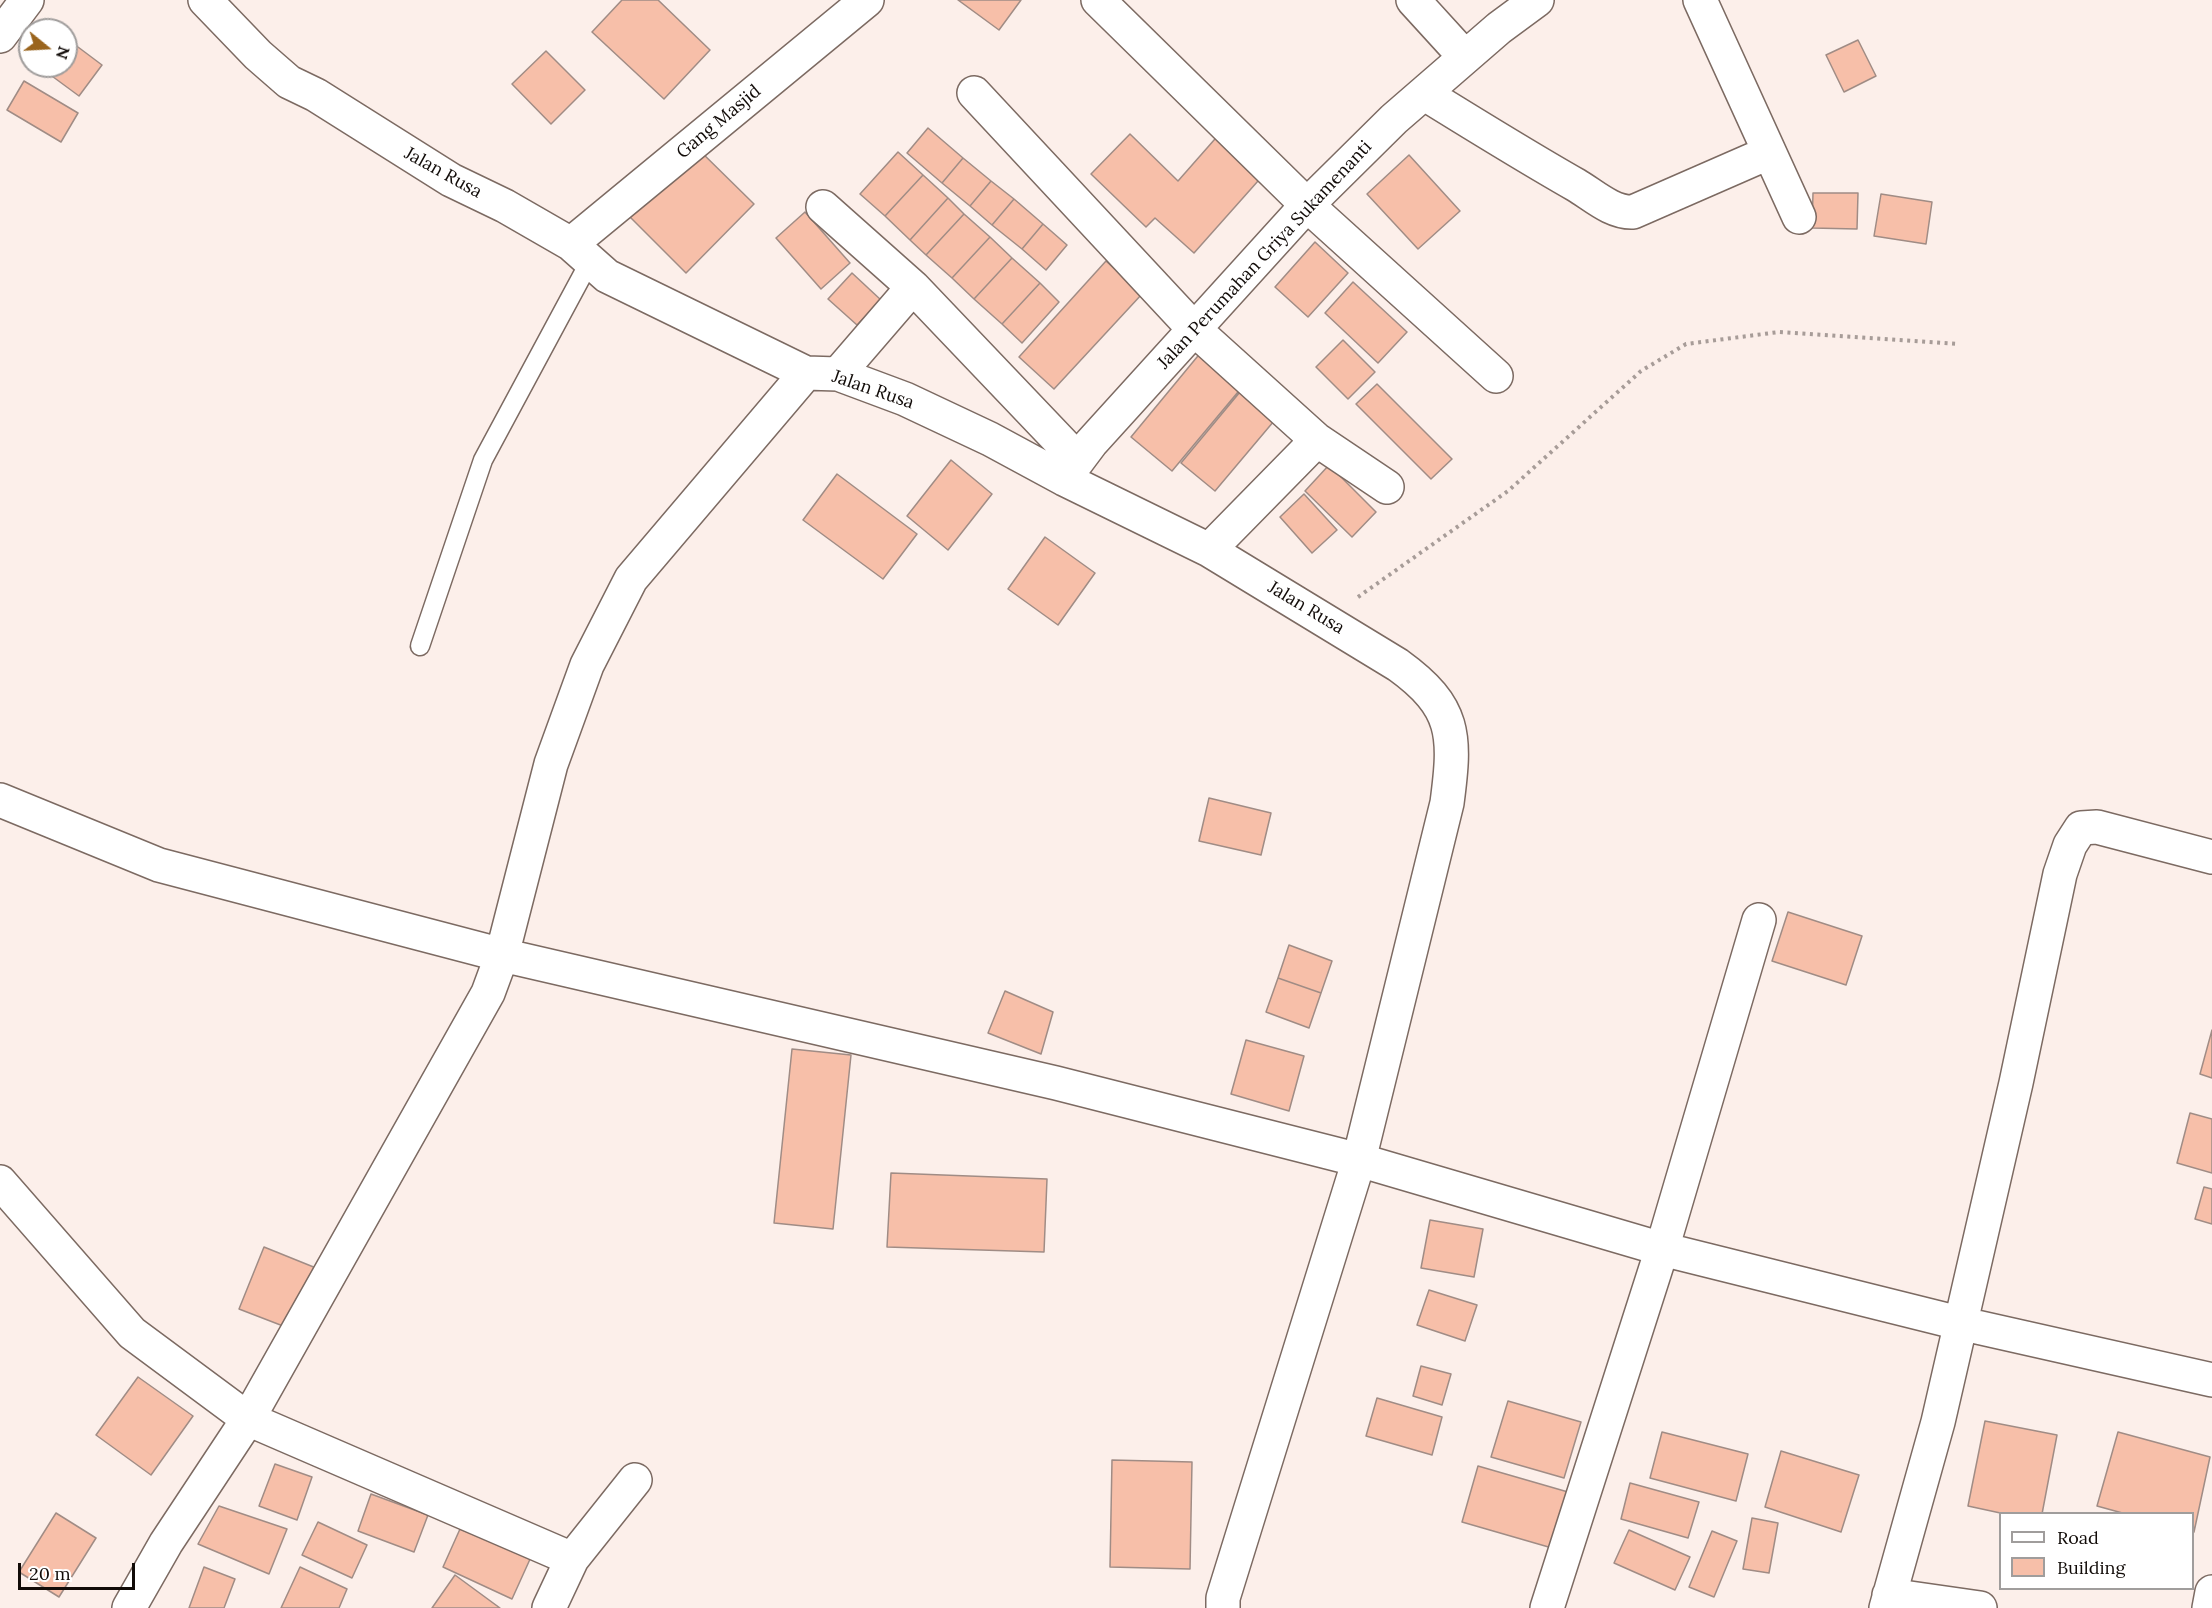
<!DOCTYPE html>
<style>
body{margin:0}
#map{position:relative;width:2212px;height:1608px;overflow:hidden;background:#fcefea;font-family:Lora,serif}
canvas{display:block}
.legend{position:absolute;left:1999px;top:1512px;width:195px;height:78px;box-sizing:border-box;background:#fff;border:2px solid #a09d9c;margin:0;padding:8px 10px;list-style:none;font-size:18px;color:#110b08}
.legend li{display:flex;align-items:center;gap:12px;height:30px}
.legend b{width:30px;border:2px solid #a09d9c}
.north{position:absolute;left:18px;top:18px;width:60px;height:60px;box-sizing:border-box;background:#fff;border:2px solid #a09d9c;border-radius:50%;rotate:108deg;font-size:16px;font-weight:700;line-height:24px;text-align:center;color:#110b08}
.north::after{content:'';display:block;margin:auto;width:21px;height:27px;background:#9a641d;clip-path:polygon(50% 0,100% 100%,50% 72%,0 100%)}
.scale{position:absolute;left:18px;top:1563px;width:117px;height:27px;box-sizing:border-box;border:3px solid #110b08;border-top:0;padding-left:8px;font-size:18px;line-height:21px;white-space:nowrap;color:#110b08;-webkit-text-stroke:4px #fff;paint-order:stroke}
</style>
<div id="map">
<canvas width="2212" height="1608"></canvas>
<ul class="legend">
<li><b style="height:8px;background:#fff"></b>Road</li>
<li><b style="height:16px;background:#f7bfa9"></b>Building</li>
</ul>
<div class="north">N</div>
<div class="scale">20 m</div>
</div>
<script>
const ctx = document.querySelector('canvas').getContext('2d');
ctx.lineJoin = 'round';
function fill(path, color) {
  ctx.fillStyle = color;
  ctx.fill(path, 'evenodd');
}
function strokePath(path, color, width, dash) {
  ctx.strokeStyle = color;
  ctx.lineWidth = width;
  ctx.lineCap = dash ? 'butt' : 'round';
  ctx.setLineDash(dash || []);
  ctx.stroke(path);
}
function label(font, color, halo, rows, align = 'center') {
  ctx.font = font + ' Lora,serif';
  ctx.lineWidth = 5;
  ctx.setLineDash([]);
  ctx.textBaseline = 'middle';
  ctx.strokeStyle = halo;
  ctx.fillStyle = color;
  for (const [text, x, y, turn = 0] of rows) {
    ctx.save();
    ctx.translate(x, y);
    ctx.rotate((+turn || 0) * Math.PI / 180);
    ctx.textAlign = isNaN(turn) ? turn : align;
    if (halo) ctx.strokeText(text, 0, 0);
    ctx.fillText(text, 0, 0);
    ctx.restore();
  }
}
const building = new Path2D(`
 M622,0H658L710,50L664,99L592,32Z
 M958,0H1021L999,30Z
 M66,38L102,65L79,96L41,68L66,66Z
 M1858,40L1876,76L1844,92L1826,55Z
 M546,51L585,90L551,124L512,84Z
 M24,81L78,113L61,142L7,110Z
 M928,128L963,158L942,183L907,153Z
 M1222,131L1266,172L1194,253L1155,218L1146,227L1091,174L1130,134L1178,181Z
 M694,145L754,204L686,273L627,214Z
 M898,152L923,175L885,216L860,194Z
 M1409,155L1460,211L1418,249L1367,194Z
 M963,158L991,181L970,206L942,183Z
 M923,175L948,198L910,240L885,216Z
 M991,181L1014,199L992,225L970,206Z
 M1813,193H1858L1857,229L1812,228Z
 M1881,194L1932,202L1926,244L1874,236Z
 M948,198L964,214L926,255L910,240Z
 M1014,199L1043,224L1022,249L992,225Z
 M805,212L850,263L821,289L776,238Z
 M964,214L990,237L952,278L926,255Z
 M1043,224L1067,245L1046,270L1022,249Z
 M990,237L1012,258L974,299L952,278Z
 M1315,242L1348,273L1308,317L1275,287Z
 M1012,258L1040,283L1002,324L974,299Z
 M1106,261L1142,294L1054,389L1019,357Z
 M852,273L881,300L857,325L828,299Z
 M1353,282L1407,332L1378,363L1325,313Z
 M1040,283L1059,302L1022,343L1002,324Z
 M1343,340L1375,372L1348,399L1316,367Z
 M1202,351L1243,386L1172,471L1131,437Z
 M1377,384L1452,459L1431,479L1356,404Z
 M1240,392L1274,421L1215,491L1181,463Z
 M951,460L992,494L948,550L907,516Z
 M1329,465L1376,512L1352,537L1305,491Z
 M837,474L917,534L883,579L803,520Z
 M1304,494L1337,530L1312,553L1280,517Z
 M1045,537L1095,573L1058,625L1008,589Z
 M1209,798L1271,813L1261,855L1199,841Z
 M1788,912L1862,936L1846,985L1772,961Z
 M1289,945L1332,961L1321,993L1278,978Z
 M1278,978L1321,993L1309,1028L1266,1012Z
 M1005,991L1053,1012L1041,1054L988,1033Z
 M2212,1030V1078L2200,1074Z
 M1246,1040L1304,1056L1289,1111L1231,1094Z
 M792,1049L851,1055L833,1229L774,1223Z
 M2190,1113L2212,1119V1173L2177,1163Z
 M891,1173L1047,1179L1044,1252L887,1247Z
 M2204,1187L2212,1189V1224L2195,1219Z
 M1430,1220L1483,1229L1474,1277L1421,1268Z
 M264,1247L321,1270L296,1331L239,1309Z
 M1429,1290L1477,1305L1465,1341L1417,1325Z
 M1421,1366L1451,1374L1442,1405L1413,1396Z
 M138,1377L193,1416L151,1475L96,1435Z
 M1377,1398L1442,1417L1432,1455L1366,1436Z
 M1508,1401L1581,1422L1564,1478L1491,1457Z
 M1985,1421L2057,1435L2042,1514H2005L1968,1506Z
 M1662,1432L1748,1454L1736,1501L1650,1478Z
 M2118,1432L2210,1457L2194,1532L2192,1514H2126L2097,1506Z
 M1781,1451L1859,1475L1841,1532L1765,1507Z
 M1112,1460L1192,1462L1190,1569L1110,1567Z
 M275,1464L312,1477L297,1520L259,1506Z
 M1478,1466L1568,1492L1552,1548L1462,1522Z
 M1630,1483L1699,1502L1688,1538L1621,1519Z
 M371,1494L428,1515L414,1552L358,1531Z
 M219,1506L287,1529L269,1574L198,1544Z
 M56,1513L96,1538L59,1597L19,1572Z
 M1752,1518L1778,1523L1769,1573L1743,1569Z
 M318,1522L367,1545L352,1578L302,1555Z
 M460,1529L531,1557L512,1599L443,1567Z
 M1629,1530L1690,1557L1675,1590L1614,1563Z
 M1712,1531L1737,1541L1714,1597L1689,1587Z
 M204,1567L235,1579L224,1608H189Z
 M300,1567L347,1589L339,1608H281Z
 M455,1575L500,1608H432Z`);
const path = new Path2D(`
 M1358,597L1508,491L1641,371L1686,344L1779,332L1959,344`);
const lane = new Path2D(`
 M420,646L483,460L590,261`);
const street = new Path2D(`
 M205,0L258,55L289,82L316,95L451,180L505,206L571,244L607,276L806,373L838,374L905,399L990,439L1064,479L1209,550L1398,665C1456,707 1456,735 1447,803L1359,1160L1223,1598V1608
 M1098,0L1307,205L1496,376
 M1413,0L1465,57
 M1700,0L1799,217
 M0,36L27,0
 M974,93L1194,329L1317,440L1387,487
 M1425,94C1475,125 1525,156 1576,185C1593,195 1612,213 1633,212L1768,153
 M823,207L913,287L1077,459
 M571,244L867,0
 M838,374L913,287
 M1064,479L1091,443L1307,205L1394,119L1499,28L1537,0
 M1209,550L1317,440
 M0,800L159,865L502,955L1056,1083L1359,1160L1662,1249L1959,1323L2212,1380
 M0,1182L132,1333L248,1419L572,1559
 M1889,1595L1980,1608
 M129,1608L166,1543L248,1419L488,993L502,955L551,764L587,665L631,579L806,373
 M549,1608L572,1559L635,1480
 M1547,1608L1662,1249L1759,920
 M1886,1608L1938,1422L2016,1083L2060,874L2070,845L2081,828L2097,827L2212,857
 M2209,1608L2212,1592`);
const streetNames = [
 ["Gang Masjid",719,122,-40],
 ["Jalan Rusa",443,173,29],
 ["Jalan Perumahan Griya Sukamenanti",1265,255,-47],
 ["Jalan Rusa",873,390,19],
 ["Jalan Rusa",1306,608,31]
];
fill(building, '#f7bfa9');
strokePath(building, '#a08c85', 1.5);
strokePath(lane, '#7c6a62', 21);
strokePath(street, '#7c6a62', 36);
strokePath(path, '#a79c98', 4, [3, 4.5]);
strokePath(lane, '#fff', 18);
strokePath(street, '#fff', 33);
label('18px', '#110b08', '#fff', streetNames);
</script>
